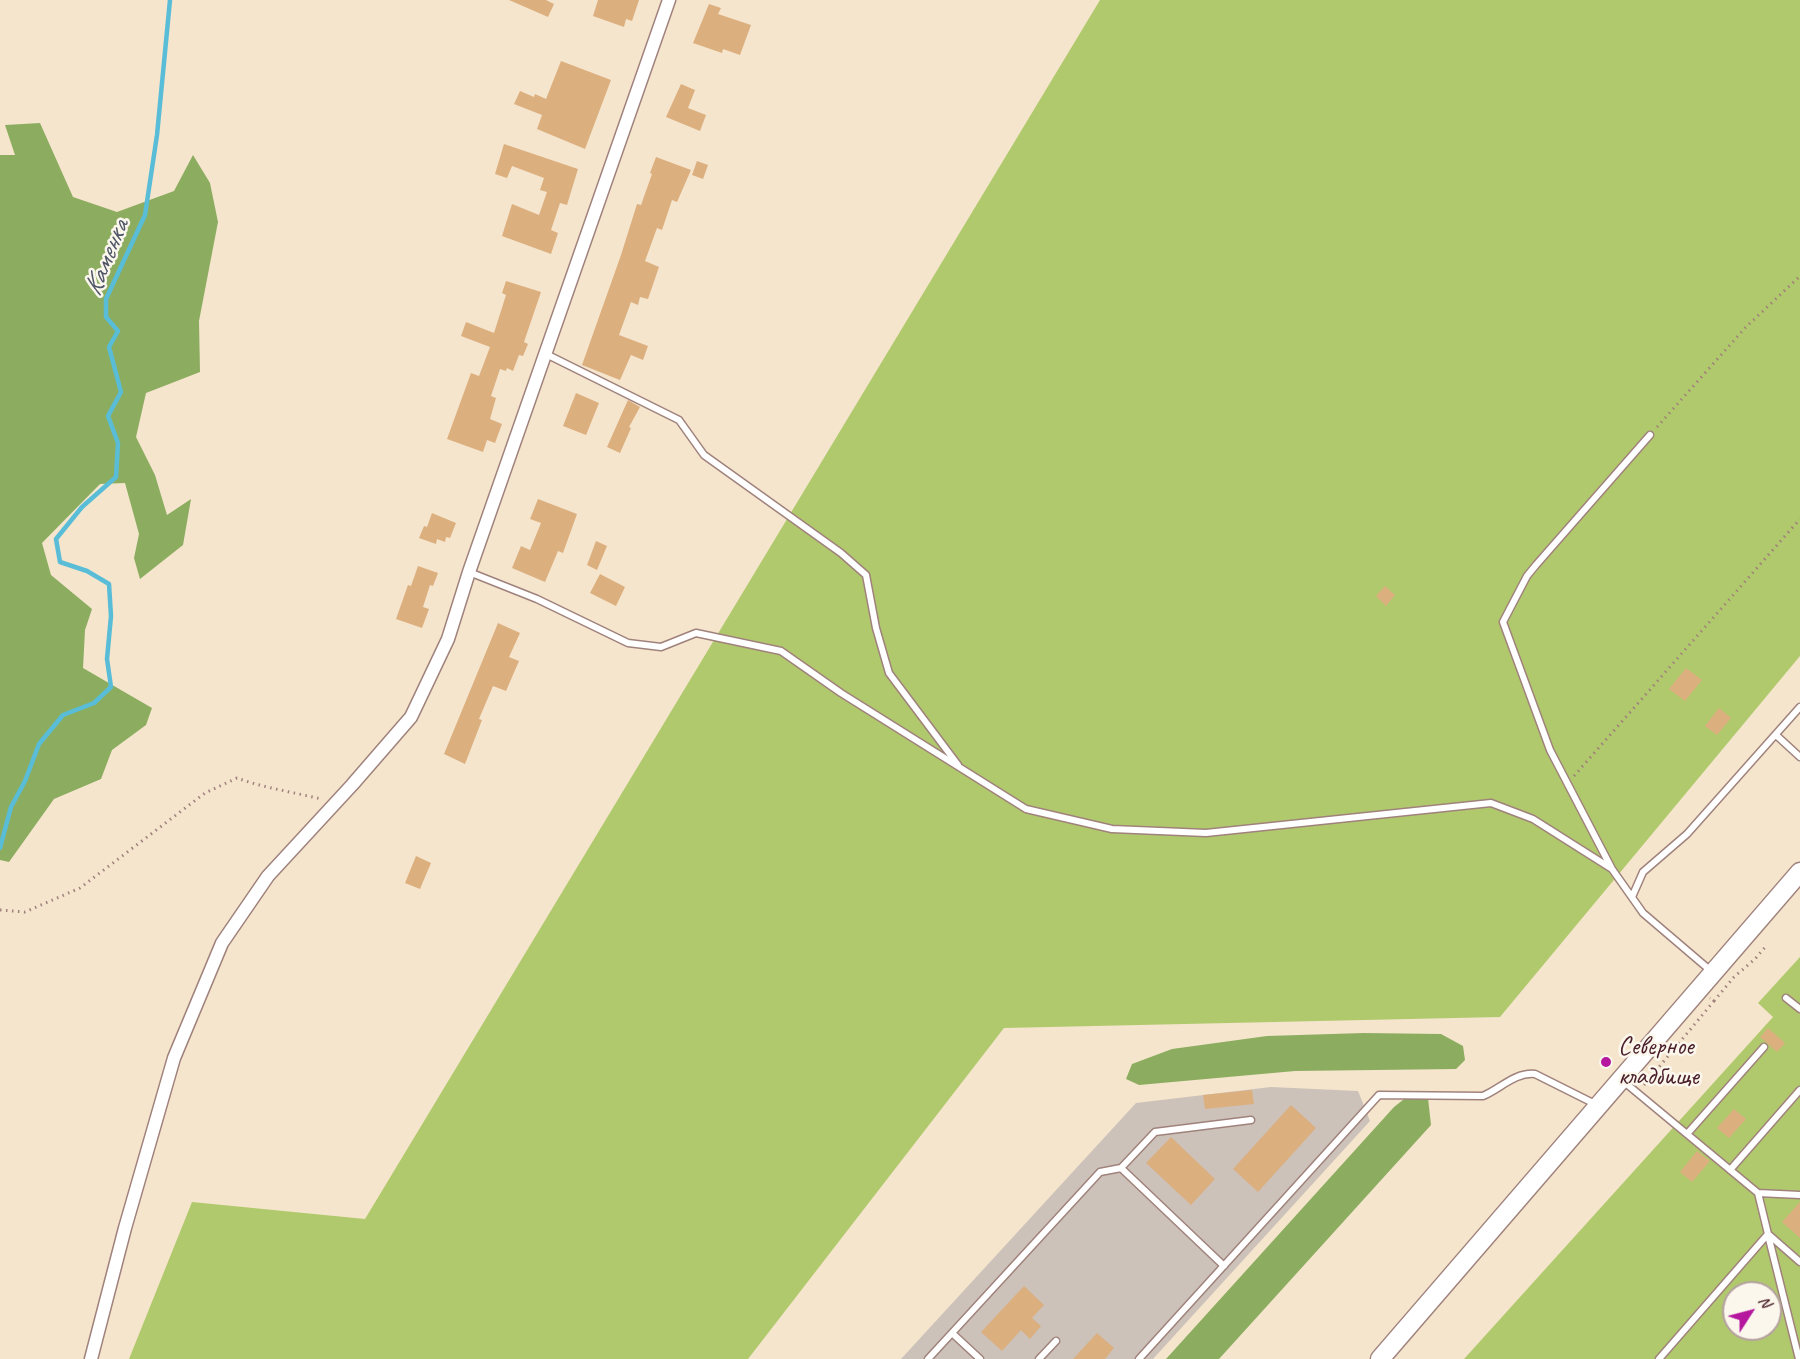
<!DOCTYPE html>
<meta charset="utf-8">
<style>
body{margin:0}
#map{position:relative;width:1800px;height:1359px;overflow:hidden;background:#f5e5cd;font-family:Caveat,sans-serif}
canvas{display:block}
.north{position:absolute;left:1722px;top:1281px;width:60px;height:60px;box-sizing:border-box;background:#fbf7ec;border:2px solid #b4a19f;border-radius:50%;rotate:54deg;font-size:16px;font-weight:700;line-height:24px;text-align:center;color:#4a1f2b}
.north::after{content:'';display:block;margin:auto;width:21px;height:27px;background:#b5179e;clip-path:polygon(50% 0,100% 100%,50% 72%,0 100%)}
</style>
<div id="map">
<canvas width="1800" height="1359"></canvas>
<div class="north">N</div>
</div>
<script>
const ctx = document.querySelector('canvas').getContext('2d');
ctx.lineJoin = 'round';
function fill(path, color) {
  ctx.fillStyle = color;
  ctx.fill(path, 'evenodd');
}
function strokePath(path, color, width, dash) {
  ctx.strokeStyle = color;
  ctx.lineWidth = width;
  ctx.lineCap = dash ? 'butt' : 'round';
  ctx.setLineDash(dash || []);
  ctx.stroke(path);
}
function label(font, color, halo, rows, align = 'center') {
  ctx.font = font + ' Caveat,sans-serif';
  ctx.lineWidth = 5;
  ctx.setLineDash([]);
  ctx.textBaseline = 'middle';
  ctx.strokeStyle = halo;
  ctx.fillStyle = color;
  for (const [text, x, y, turn = 0] of rows) {
    ctx.save();
    ctx.translate(x, y);
    ctx.rotate((+turn || 0) * Math.PI / 180);
    ctx.textAlign = isNaN(turn) ? turn : align;
    if (halo) ctx.strokeText(text, 0, 0);
    ctx.fillText(text, 0, 0);
    ctx.restore();
  }
}
const industrial = new Path2D(`
 M1271,1087L1358,1091L1370,1121L1153,1359H901L1136,1103Z`);
const green = new Path2D(`
 M1100,0H1800V656L1500,1017L1004,1028L748,1359H129L192,1202L365,1219Z
 M1800,957V1359H1464L1773,1017L1758,1003ZM1734,1293H1770V1329H1734Z`);
const forest = new Path2D(`
 M40,123L73,197L117,212L174,191L193,155L210,183L218,222L199,321L200,372L146,393L136,437L155,475L167,515L191,499L183,545L140,579L134,558L139,534L125,483L100,484L42,543L51,575L92,609L85,630L83,668L152,708L146,725L112,750L101,779L54,799L9,862L0,860V155H15L5,125Z
 M1364,1033L1441,1034L1463,1046L1465,1060L1456,1069L1295,1071L1139,1085L1126,1079L1132,1064L1172,1049L1267,1036Z
 M1413,1092L1428,1098L1431,1125L1219,1359H1166L1394,1107Z`);
const stream = new Path2D(`
 M0,848L11,807L25,781L39,744L63,715L94,703L111,687L107,659L111,616L109,584L87,571L60,562L56,539L82,507L116,477L118,443L108,416L121,392L109,347L118,331L106,317V299L145,215L157,135L170,0`);
const building = new Path2D(`
 M509,0H546L554,4L548,17Z
 M598,0H639L632,21L626,19L624,27L593,16Z
 M709,4L721,8L718,14L751,25L740,55L723,49L722,53L693,43Z
 M561,61L611,80L585,149L537,129L542,115L514,104L520,91L534,97L535,94L546,99Z
 M681,84L695,90L688,108L706,115L700,131L666,117Z
 M504,144L578,169L567,205L560,203L551,230L558,233L551,254L502,236L512,204L539,215L547,192L540,190L544,178L512,166L507,178L495,174Z
 M656,157L691,170L677,202L672,200L662,230L657,228L645,261L659,267L648,299L640,297L638,305L631,302L619,335L648,346L643,360L631,355L620,380L582,365L621,255L637,204L641,205L652,174L650,173Z
 M697,161L708,165L703,179L692,175Z
 M506,281L541,292L524,342L528,344L523,356L519,355L513,371L507,368L506,371L500,369L491,396L496,398L490,419L502,424L495,443L487,440L483,452L447,439L471,373L479,376L490,347L461,336L466,322L494,333L506,295L502,293Z
 M576,393L599,403L586,435L563,426Z
 M628,400L640,407L629,427L631,428L620,453L607,447Z
 M538,499L577,514L563,553L558,551L545,582L512,568L521,546L530,550L541,523L530,519Z
 M432,513L456,523L450,538L446,537L445,542L437,539L436,544L419,538L424,526L427,527Z
 M596,541L607,546L597,570L587,565Z
 M418,566L438,573L433,586L430,585L423,607L429,609L422,628L396,619L408,585L411,586Z
 M600,574L625,587L616,606L590,593Z
 M1385,586L1395,595L1386,606L1376,596Z
 M498,623L520,633L509,657L519,661L506,691L493,686L479,719L482,720L465,764L444,754Z
 M1686,668L1702,680L1685,701L1669,689Z
 M1719,708L1731,718L1717,735L1705,726Z
 M416,856L431,863L420,889L405,883Z
 M1768,1028L1785,1043L1777,1052L1760,1037Z
 M1252,1090L1254,1104L1205,1109L1203,1095Z
 M1291,1105L1316,1128L1258,1192L1233,1169Z
 M1734,1109L1746,1119L1729,1138L1717,1128Z
 M1171,1137L1215,1179L1191,1205L1146,1163Z
 M1697,1151L1710,1161L1692,1182L1680,1172Z
 M1800,1202V1238L1782,1222Z
 M1024,1286L1044,1305L1032,1318L1041,1326L1030,1339L1021,1330L1002,1351L981,1332Z
 M1097,1333L1114,1348L1105,1359H1073Z`);
const path = new Path2D(`
 M1657,427L1745,328L1800,276
 M1574,776L1800,519
 M0,910L25,912L80,888L205,793L237,778C264,788 293,792 321,799
 M1714,1001L1734,977L1755,959L1766,946
 M1644,1085L1714,1001L1710,998`);
const service = new Path2D(`
 M546,354L679,420L704,455L841,553L866,575L876,628L889,673L958,765
 M1650,435L1536,565L1527,576L1503,622L1550,750L1612,869L1643,913L1711,971
 M469,572L537,599L628,643L661,647L696,633L781,651L841,693L1026,809L1112,829L1206,833L1491,803L1533,819L1612,869
 M1776,735L1800,757
 M1632,897L1643,872L1687,834L1800,707
 M1786,998L1800,1009
 M1623,1081L1758,1193L1768,1234L1800,1262
 M1687,1134L1764,1047
 M1121,1168L1155,1132L1251,1120
 M1730,1170L1800,1090
 M1758,1193L1800,1195
 M1768,1235L1799,1359
 M952,1333L980,1359
 M928,1359L1100,1172L1121,1168L1224,1266
 M1039,1359L1056,1341
 M1139,1359L1379,1095L1483,1096C1500,1089 1515,1072 1535,1074L1597,1105
 M1659,1359L1768,1234`);
const minor = new Path2D(`
 M91,1359L125,1228L174,1058L222,943L268,876L352,785L411,717L448,639L469,572L669,0`);
const secondary = new Path2D(`
 M1380,1359L1800,872`);
const markers = [
 [1606,1062,6,"#b5179e"]
];
const poiNames = [
 ["Северное",1618,1047],
 ["кладбище",1618,1077]
];
const waterNames = [
 ["Каменка",107,258,-68]
];
fill(industrial, '#ccc2b9');
fill(green, '#b1c96d');
fill(forest, '#8cad60');
strokePath(stream, '#59bdd7', 4.5);
fill(building, '#dcaf7f');
strokePath(service, '#a0827c', 9);
strokePath(minor, '#a0827c', 15);
strokePath(secondary, '#a0827c', 21);
strokePath(path, '#a0827c', 3, [1.5, 4.5]);
strokePath(service, '#fff', 6);
strokePath(minor, '#fff', 12);
strokePath(secondary, '#fff', 18);
for (const [x, y, r, color] of markers) {
  const dot = new Path2D();
  dot.arc(x, y, r, 0, 2 * Math.PI);
  ctx.fillStyle = color;
  ctx.fill(dot);
  strokePath(dot, '#fbf7ec', 2);
}
label('26px', '#4a1f2b', '#fbf7ec', poiNames, 'left');
label('italic 27px', '#4f5667', '#fbf7ec', waterNames);
</script>
